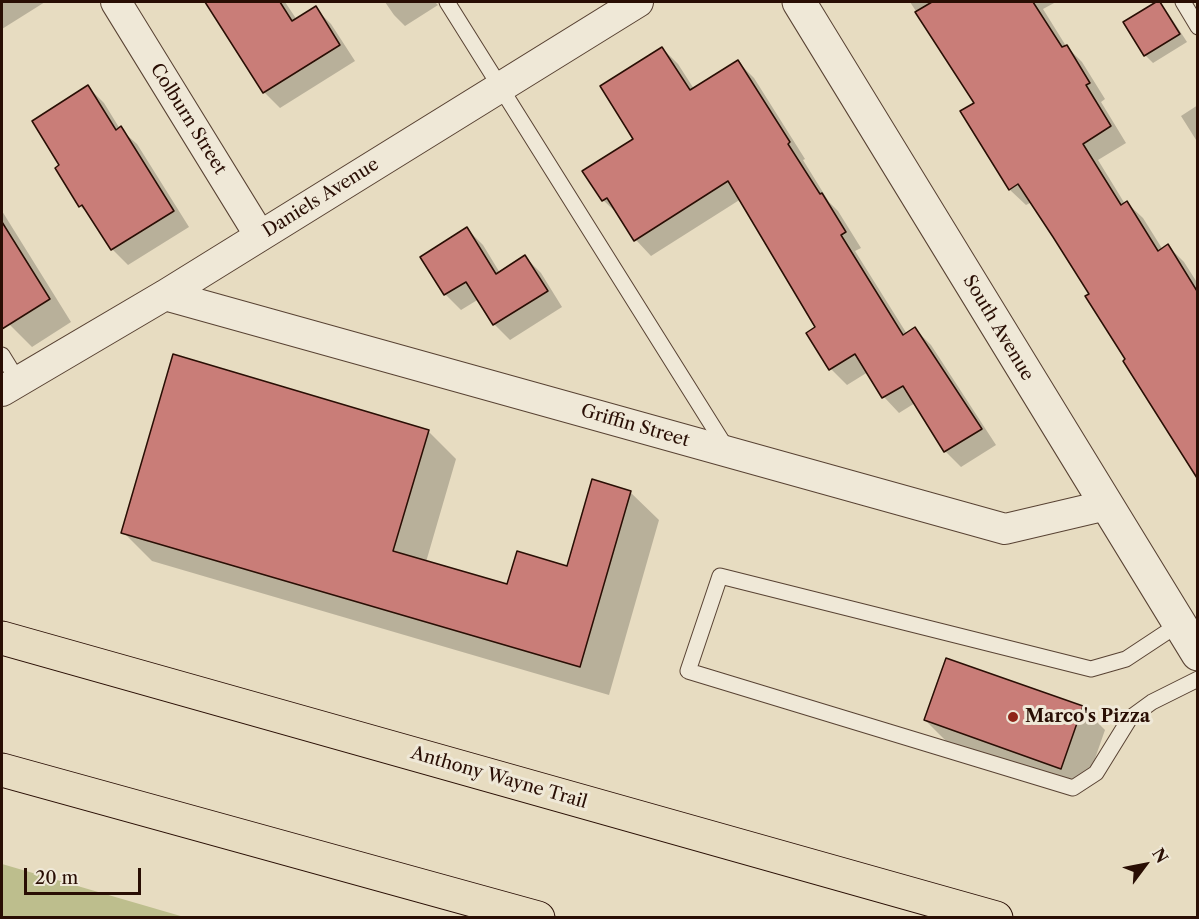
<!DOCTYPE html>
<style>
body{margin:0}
#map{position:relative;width:1199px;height:919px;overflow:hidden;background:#e7dcc1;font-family:"Libre Caslon Text",serif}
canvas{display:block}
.frame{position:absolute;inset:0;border:3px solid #290e04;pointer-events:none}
.north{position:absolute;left:1115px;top:835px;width:60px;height:60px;-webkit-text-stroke:4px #efe8d7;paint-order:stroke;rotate:58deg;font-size:16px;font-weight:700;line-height:24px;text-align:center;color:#290e04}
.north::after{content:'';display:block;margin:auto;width:21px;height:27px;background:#290e04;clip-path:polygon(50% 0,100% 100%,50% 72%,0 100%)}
.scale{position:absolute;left:24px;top:868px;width:117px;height:27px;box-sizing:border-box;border:3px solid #290e04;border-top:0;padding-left:8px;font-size:18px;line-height:21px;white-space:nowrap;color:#290e04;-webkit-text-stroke:4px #efe8d7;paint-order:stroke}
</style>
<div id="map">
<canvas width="1199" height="919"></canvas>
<div class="frame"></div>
<div class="north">N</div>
<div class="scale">20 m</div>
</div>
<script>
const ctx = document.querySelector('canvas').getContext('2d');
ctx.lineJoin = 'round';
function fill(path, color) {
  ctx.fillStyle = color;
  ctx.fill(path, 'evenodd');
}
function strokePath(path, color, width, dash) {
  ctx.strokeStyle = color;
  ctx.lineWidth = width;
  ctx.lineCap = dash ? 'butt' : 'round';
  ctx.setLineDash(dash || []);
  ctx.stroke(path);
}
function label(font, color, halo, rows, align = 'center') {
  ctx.font = font + ' "Libre Caslon Text",serif';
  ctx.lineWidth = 6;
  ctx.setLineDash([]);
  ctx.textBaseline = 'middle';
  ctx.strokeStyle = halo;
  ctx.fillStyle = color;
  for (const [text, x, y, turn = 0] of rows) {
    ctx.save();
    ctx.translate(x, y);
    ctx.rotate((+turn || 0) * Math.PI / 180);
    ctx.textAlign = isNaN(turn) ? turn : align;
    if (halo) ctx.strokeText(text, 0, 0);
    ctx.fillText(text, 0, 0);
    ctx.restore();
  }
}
const green = new Path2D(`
 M2,864L184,917H2Z`);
const shadow = new Path2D(`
 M2,2H45L2,29Z
 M206,2H285L297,20L315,8L331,24L355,61L280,108L264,92Z
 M385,2H435L438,5L405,26L394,15Z
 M910,2H1056L1043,9L1066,46L1082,62L1105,99L1101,102L1126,143L1098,160L1125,204L1127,203L1143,218L1163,250L1168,246L1184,262L1198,284V470L1189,462L1127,360L1091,295L1032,202L1026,205L1010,190L962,111L976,103Z
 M1158,2L1166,10L1187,42L1153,63L1145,55L1125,22Z
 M662,48L678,64L694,89L738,62L754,78L805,159L803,160L829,202L838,211L861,248L855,251L907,334L915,329L931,345L996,445L961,467L945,451L915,403L899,413L884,397L868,372L847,385L831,369L808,333L817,328L741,199L651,256L636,240L620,216L603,200L585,171L635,139Z
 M88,87L104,103L120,129L137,144L189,227L128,265L112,249L93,218L80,206L61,166Z
 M1198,105V143L1181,116Z
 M2,211L71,322L32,347L9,324L2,312Z
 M467,229L483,245L500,273L525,257L541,273L562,307L510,340L494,324L479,299L461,310L445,294L422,257Z
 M428,431L456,459L426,562L508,586L568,568L630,492L659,520L609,695L152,561L123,532Z
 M1082,707L1105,730L1084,790L948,743L925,720Z`);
const building = new Path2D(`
 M205,2H280L292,21L316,6L340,45L263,93Z
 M932,2H1033L1062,47L1067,45L1090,83L1086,85L1111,126L1083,144L1121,205L1127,201L1158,251L1168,244L1197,291V478L1123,361L1125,359L1085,296L1089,294L1053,237L1018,184L1009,190L960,111L974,103L915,12Z
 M1156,2H1160L1180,34L1144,56L1123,22Z
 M662,47L690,90L738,60L790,142L788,144L820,194L822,193L846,232L841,235L903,335L915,327L982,429L944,452L903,386L882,398L855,354L829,370L806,333L815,327L728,181L634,241L607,198L602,201L582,171L633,139L600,86Z
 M88,85L116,130L121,126L174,211L111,250L82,205L79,207L55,168L59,165L32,121Z
 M2,222L50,299L2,329Z
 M467,227L496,274L525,255L548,291L493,325L466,282L444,295L420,257Z
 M173,354L429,430L393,551L507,584L517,551L567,566L592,479L631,491L580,667L121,533Z
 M946,658L1083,706L1061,769L924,720Z`);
const service = new Path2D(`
 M447,2L727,449
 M1183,2L1198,27
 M2,355L18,381
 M1179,624L1126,659L1091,669L720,576L688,671L1073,788L1096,773L1130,718L1152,702L1198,679`);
const minor = new Path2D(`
 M116,2L260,236
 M165,295L1005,529L1107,505
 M2,391L165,295L638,2`);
const tertiary = new Path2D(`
 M799,2L1198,654`);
const trunk = new Path2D(`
 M2,638L996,918
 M2,770L538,918`);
const markers = [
 [1013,717,6,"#8f2418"]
];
const streetNames = [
 ["Colburn Street",188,119,58],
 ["Daniels Avenue",321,198,-32],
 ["South Avenue",998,328,59],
 ["Griffin Street",635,426,16],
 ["Anthony Wayne Trail",499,778,16]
];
const poiNames = [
 ["Marco's Pizza",1025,717]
];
fill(green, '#bdbe8d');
fill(shadow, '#0003');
fill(building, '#c97d78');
strokePath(building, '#290e04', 1.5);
strokePath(service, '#584233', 17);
strokePath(minor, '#584233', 32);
strokePath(tertiary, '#584233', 35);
strokePath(trunk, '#290e04', 35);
strokePath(service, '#efe8d7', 15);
strokePath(minor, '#efe8d7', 30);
strokePath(tertiary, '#efe8d7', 33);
strokePath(trunk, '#e7dcc1', 33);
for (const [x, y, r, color] of markers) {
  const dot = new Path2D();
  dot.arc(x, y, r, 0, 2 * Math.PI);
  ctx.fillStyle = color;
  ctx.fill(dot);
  strokePath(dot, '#efe8d7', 2);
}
label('18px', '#290e04', '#efe8d7', streetNames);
label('bold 18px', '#290e04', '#efe8d7', poiNames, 'left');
</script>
